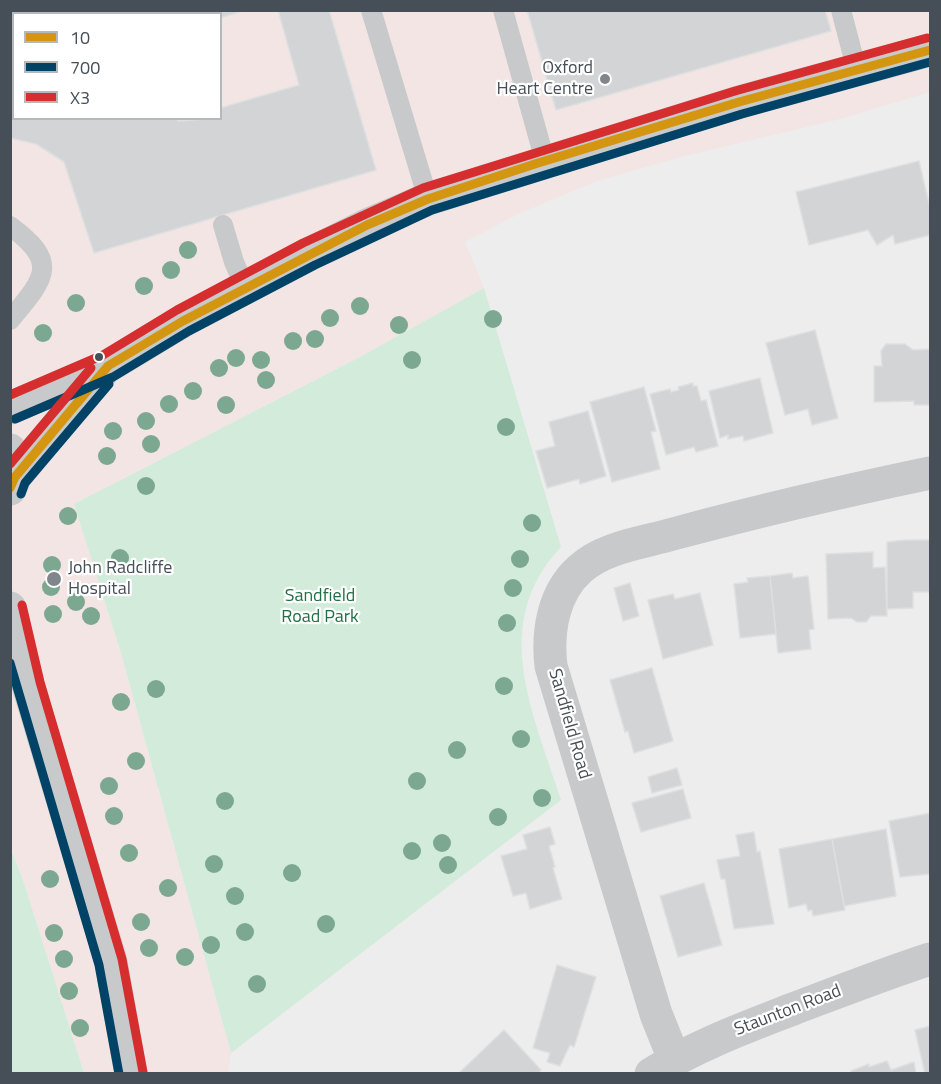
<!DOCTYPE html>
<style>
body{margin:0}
#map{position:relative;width:941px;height:1084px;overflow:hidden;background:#ededed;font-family:"Titillium Web",sans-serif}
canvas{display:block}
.frame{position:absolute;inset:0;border:12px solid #464f57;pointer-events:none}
.legend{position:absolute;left:12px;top:12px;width:210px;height:108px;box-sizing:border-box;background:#fff;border:2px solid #b5b9bc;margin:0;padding:8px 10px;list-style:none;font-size:18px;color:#464f57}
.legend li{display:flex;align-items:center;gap:12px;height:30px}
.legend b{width:30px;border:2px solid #b5b9bc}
</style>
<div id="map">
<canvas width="941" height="1084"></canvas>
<div class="frame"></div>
<ul class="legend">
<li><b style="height:8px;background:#d49511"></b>10</li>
<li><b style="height:8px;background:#004366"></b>700</li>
<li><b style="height:8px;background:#d62e2f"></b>X3</li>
</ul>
</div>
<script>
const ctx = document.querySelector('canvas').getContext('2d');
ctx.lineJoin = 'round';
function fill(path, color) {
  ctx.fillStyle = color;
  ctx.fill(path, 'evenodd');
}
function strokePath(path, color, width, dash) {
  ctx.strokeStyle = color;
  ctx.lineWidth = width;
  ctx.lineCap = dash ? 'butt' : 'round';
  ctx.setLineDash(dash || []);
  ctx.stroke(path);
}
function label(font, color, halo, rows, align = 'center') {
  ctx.font = font + ' "Titillium Web",sans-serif';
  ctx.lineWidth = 4.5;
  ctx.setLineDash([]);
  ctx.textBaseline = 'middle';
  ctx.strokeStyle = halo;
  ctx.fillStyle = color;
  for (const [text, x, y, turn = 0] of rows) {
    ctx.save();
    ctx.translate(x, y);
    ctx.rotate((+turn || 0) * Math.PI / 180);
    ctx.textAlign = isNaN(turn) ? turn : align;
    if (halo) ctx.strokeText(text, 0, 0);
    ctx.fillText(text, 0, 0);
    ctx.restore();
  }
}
const medical = new Path2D(`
 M11,11H930V92L840,119L681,157L597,181L520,213L465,242L484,288L358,358L74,504L121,653L231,1053L228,1073H84L23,880L11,847ZM14,14H220V118H14Z`);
const green = new Path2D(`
 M484,288L561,547C488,624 534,714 561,800L231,1053L121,653L74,504L358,358Z
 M10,847L23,880L84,1073H11Z`);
const building = new Path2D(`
 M10,10H246L220,18V14H14V118H177L178,121L220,118V108L299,85L278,10H329L376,170L94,253L64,162L36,144L10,138Z
 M527,10H825L831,31L556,110Z
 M919,161L930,208V235L895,244L893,235L877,245L868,230L809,245L796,192Z
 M930,329V405H914V401L874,402V366H882L881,351L886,344H905L913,350L930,349Z
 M815,330L838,418L812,425L808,409L785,415L766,343Z
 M760,378L773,433L744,441L743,436L728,439V435L720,438L709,391Z
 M693,383V386H697L701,401L706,400L718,446L696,452L694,447L666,455L650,394L670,389L671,392L679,390L678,387Z
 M644,387L656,431L651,432L660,469L612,482L590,402Z
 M588,411L606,476L580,484L579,479L547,488L536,451L555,446L549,422Z
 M906,540H930V592H913V608L887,609V542Z
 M873,552V568L885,567L887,616H871L866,622H857L851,618L828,619L826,554Z
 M792,573L793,578L808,576L814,629L809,630L811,649L778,653L770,576Z
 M770,576L776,634L740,638L734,584L748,582L747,578Z
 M630,583L639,616L623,621L614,588Z
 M700,593L713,645L663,659L648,600L673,594L675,599Z
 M652,668L673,741L634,753L628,731L625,732L610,680Z
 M677,768L682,785L652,793L648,777Z
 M683,789L691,818L641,832L632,803Z
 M930,813V874L900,877L889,821Z
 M550,827L555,844L549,846L555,867L553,868L562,899L530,909L526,893L513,896L501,856L527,849L523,835Z
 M886,829L896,896L844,906L832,839Z
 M754,832L757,852L760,851L774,924L734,929L725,879H721L717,860L740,856L736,835Z
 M832,839L845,910L813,916L812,910L808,911L806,904L789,908L779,849Z
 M704,883L722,945L678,957L660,896Z
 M557,965L596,977L574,1047L570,1045L560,1066L547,1062L550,1053L533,1048Z
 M930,1026V1072L925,1074L915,1030Z
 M504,1030L541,1070L538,1074H458Z
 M887,1061L891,1070L914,1062L916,1074H852L851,1071L869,1064V1067Z`);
const lane = new Path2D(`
 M371,10L428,199
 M503,10L545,161
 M841,10L857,71
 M223,225L234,262L245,287
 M10,226C61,263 44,279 10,320`);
const street = new Path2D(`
 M10,408L108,366L183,321L309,254L367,225L428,199L739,102L930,50
 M15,477L102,372
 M674,1059L656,1014L551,666C547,632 553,593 580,569C604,547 642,543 673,534C758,511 844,491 930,473
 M651,1074C695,1046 744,1028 793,1009C838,992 884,974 930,959`);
const secondary = new Path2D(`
 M10,450L15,477L10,489
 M10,608L28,685L111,962L131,1074`);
const bus1 = new Path2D(`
 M10,488L15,477L108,366L183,321L367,225L428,199L538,163L739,102L930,50`);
const bus2 = new Path2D(`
 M15,419L113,377L189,331L315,265L432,210L742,114L930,62
 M21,494L25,483L109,384
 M10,663L99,965L119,1074`);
const bus3 = new Path2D(`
 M10,395L103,355L177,310L303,243L423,188L735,91L927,38
 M10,464L91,368
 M22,605L40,682L122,959L143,1072`);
const trees = [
 [188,250],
 [171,270],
 [144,286],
 [76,303],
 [360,306],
 [330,318],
 [493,319],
 [399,325],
 [43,333],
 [315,339],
 [293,341],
 [236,358],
 [261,360],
 [412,360],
 [219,368],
 [266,380],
 [193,391],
 [169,404],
 [226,405],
 [146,421],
 [506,427],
 [113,431],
 [151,444],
 [107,456],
 [146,486],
 [68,516],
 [532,523],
 [120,558],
 [520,559],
 [52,565],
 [51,587],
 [513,588],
 [76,602],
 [53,614],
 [91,616],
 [507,623],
 [504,686],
 [156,689],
 [121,702],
 [521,739],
 [457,750],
 [136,761],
 [417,781],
 [109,786],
 [542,798],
 [225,801],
 [114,816],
 [498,817],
 [442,843],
 [412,851],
 [129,853],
 [214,864],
 [448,865],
 [292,873],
 [50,879],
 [168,888],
 [235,896],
 [141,922],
 [326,924],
 [245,932],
 [54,933],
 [211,945],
 [149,948],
 [185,957],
 [64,959],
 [257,984],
 [69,991],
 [80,1028]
];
const markers = [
 [605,79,6,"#80868c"],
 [99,357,5,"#464f57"],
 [54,579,8,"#80868c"]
];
const poiNames = [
 ["Oxford",593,69],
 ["Heart Centre",593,90],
 ["John Radcliffe",68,569,"left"],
 ["Hospital",68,590,"left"]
];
const parkNames = [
 ["Sandfield",320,597],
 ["Road Park",320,618]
];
const streetNames = [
 ["Sandfield Road",569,724,74],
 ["Staunton Road",788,1011,-21]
];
fill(medical, '#f2e5e4');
fill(green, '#d3ebdb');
fill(building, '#d3d4d6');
strokePath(building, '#dedfe0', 1.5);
strokePath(lane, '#c7c9cb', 20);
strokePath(street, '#c7c9cb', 33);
strokePath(secondary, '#c7c9cb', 33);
strokePath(bus1, '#d49511', 9);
strokePath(bus2, '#004366', 9);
strokePath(bus3, '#d62e2f', 9);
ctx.fillStyle = '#7ca891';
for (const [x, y] of trees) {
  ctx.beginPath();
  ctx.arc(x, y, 9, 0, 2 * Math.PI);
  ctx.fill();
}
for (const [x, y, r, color] of markers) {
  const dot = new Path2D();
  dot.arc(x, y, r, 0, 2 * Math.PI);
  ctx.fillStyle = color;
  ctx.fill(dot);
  strokePath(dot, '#fff', 2);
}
label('18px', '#464f57', '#fff', poiNames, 'right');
label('18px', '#206f45', '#fff', parkNames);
label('18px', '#464f57', '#fff', streetNames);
</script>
